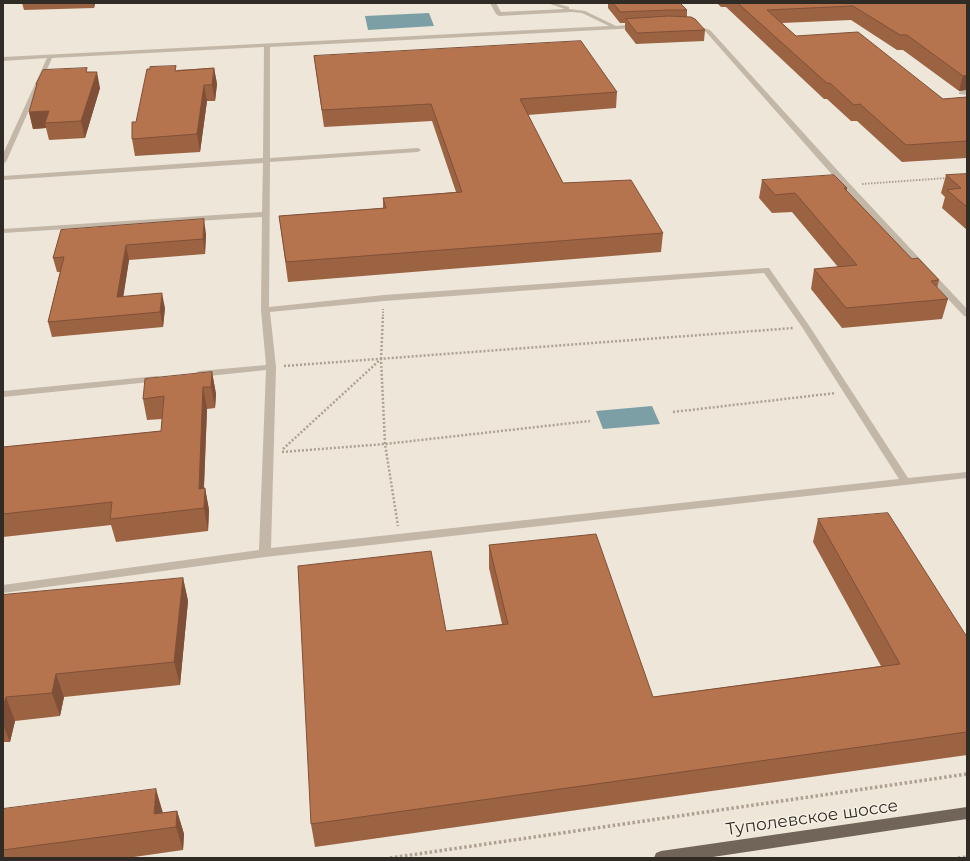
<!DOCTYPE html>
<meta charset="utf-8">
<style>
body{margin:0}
#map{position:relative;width:970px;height:861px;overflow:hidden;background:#ede6d9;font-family:Montserrat,sans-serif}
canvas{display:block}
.frame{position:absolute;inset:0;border:4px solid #312b26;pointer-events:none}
</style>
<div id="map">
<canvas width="970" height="861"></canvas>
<div class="frame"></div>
</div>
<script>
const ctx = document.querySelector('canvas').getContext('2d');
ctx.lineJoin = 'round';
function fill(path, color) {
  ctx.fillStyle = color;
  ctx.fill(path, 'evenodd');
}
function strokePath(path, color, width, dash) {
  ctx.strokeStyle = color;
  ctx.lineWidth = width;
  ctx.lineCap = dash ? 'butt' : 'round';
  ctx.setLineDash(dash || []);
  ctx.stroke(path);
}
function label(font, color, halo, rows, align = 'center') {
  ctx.font = font + ' Montserrat,sans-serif';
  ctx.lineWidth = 3;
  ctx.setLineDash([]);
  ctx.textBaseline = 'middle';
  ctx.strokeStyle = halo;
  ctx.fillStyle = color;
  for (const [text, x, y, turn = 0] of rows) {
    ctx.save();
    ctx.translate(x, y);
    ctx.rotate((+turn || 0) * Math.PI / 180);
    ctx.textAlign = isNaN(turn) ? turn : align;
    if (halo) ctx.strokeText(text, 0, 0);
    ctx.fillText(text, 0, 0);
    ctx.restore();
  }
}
const water = new Path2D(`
 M429,13L434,26L368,30L365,16Z
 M652,406L660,424L603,429L596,411Z`);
const pathFar2 = new Path2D(`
 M862,184L947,178
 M383,316V309`);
const pathFar1 = new Path2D(`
 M381,359L383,315
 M284,366L794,328
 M673,412L836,393
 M283,449L381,359L385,444L398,526
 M282,452L385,444L590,421`);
const path = new Path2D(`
 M390,858L967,774
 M958,858L967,857`);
const minor = new Path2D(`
 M490,3H496L501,12L565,9L547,3H555L569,7V9L585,11L616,26L638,24L641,26L638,28L270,47V158L418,148L421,150L418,152L270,162L269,307L384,295L766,268H769L810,327L908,478L967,472V478L265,557L3,593V585L259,550L266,370L199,377L194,374L199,371L266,365L261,310L262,217L3,233V229L262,212L263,163L3,180V176L263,158L264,47L52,58L6,162L3,164V154L47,58L3,61V57L609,26L582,13L572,12L499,16L496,14ZM764,273L802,327L899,479L271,548L276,367L270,312L384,301Z
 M692,24L710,30L849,183L967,309V317L964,316L843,187L706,32L692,26Z
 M961,91H967V95L959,94V92Z
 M157,376L160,377L162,379L160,381L3,397V391Z`);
const major = new Path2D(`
 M967,807V819L706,858H654L656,853L661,851Z`);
const wall = new Path2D(`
 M22,3H95L94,8L24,10Z
 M608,3H680L687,10V17L705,30L704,41L636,44L625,30V23H620L608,8Z
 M717,3H967V90L959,91L903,50H897L851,20L782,23L796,36L943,99L967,97V158L902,162L857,121H851L827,99H824L726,7H721Z
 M314,56L617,92L616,108L528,115L563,183L663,233L661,252L288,282L279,216L383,208V198L456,192L432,121L324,127L316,71Z
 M214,68L217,84L215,101H207L200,152L135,156L132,139L177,70Z
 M88,72L100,88L85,138L49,140L46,128L33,129L29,112L37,87L36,84Z
 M967,174V230L942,208L945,197L941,193L946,175Z
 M762,180L847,188V191L912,259L939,280L937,288L948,299L942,319L842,328L811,289L814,269L838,267L792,212L772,213L759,198Z
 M61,230L206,234L205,254L129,260L123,296L165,308L163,327L52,337L48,322L60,272H57L53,258Z
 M212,372L216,394L215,408L207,409L204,488H205L209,510L208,531L116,542L111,525L3,537V447L161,431L162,419L147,420L143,399Z
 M818,519L967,637V755L315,847L311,824L446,631L502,624L489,568V545L653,697L881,666L813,542Z
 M183,578L188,601L180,685L64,697L60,716L15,721L10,742H3V595Z
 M3,809L163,813L177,811L184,834L183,850L127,858H3Z`);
const shadedWall = new Path2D(`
 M93,3H95L94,8Z
 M214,68L217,84L215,101L212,85Z
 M97,72L100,88L85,138L81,121Z
 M967,75V90L959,91L963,76Z
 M204,85L207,101L200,152L197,134Z
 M49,111L45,123L46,128L33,129L29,112Z
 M204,219L206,234L205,254L203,239Z
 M126,245L129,260L121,312L117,297Z
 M162,293L165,308L163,327L160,312Z
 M212,372L216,394L215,408L211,387Z
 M203,387L207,409L203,508L199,489Z
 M205,488L209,510L208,531L204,508Z
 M183,578L188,601L180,685L174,662Z
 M56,674L64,697L60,716L52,693Z
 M6,697L15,721L10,742L3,725V707Z
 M156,789L163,813L154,814Z
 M177,811L184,834L183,850L176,827Z`);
const building = new Path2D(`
 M613,3H680L687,10H669L621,12Z
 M738,3H967V75L963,76L907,35H900L853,6L767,10L796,36L858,32L943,99L967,97V141L906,145L860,104L854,105L830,83H827Z
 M669,16L691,17L695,19L705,30L637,33L626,19Z
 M581,41L617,92L520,99L563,183L631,180L663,233L286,262L279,216L386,208L383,198L462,192L431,104L322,110L314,56Z
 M176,66L175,71L214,68L212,85H204L197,134L132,139V122H136L147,69H150V67Z
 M87,68L86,72H97L81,121L45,123L49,111L29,112L37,84H36L43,70Z
 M967,174V207L947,190L961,188L946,175Z
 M834,175L847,188H844L912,259L918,258L939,280L931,281L948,299L846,308L814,269L857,265L795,193L775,195L762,180Z
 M204,219L203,239L126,245L117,297L162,293L160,312L48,322L64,257L53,258L61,230Z
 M212,372L211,387H203L199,489L205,488L204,508L110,519L112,502L3,514V447L161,431L164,396L143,399L145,379Z
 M888,513L967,637V732L311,824L298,566L431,551L446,631L508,624L489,545L596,534L653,697L900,664L818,519Z
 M183,578L174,662L56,674L52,693L6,697L3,707V595Z
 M156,789L154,814L177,811L176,827L3,850V809Z`);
const nearStreetnames = [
 ["Туполевское шоссе",812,818,-8]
];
fill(water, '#7c9fa6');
strokePath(pathFar2, '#afa191', 2, [1.5, 1.5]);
strokePath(pathFar1, '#afa191', 2.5, [2, 2]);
strokePath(path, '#afa191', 3.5, [2.5, 2.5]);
fill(minor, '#c3b7a7');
fill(major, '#716459');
fill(wall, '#9c6343');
fill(shadedWall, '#7f5037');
fill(building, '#b5734e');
strokePath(building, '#7f5037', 1);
label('17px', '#312b26', '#f6f0e4', nearStreetnames);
</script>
